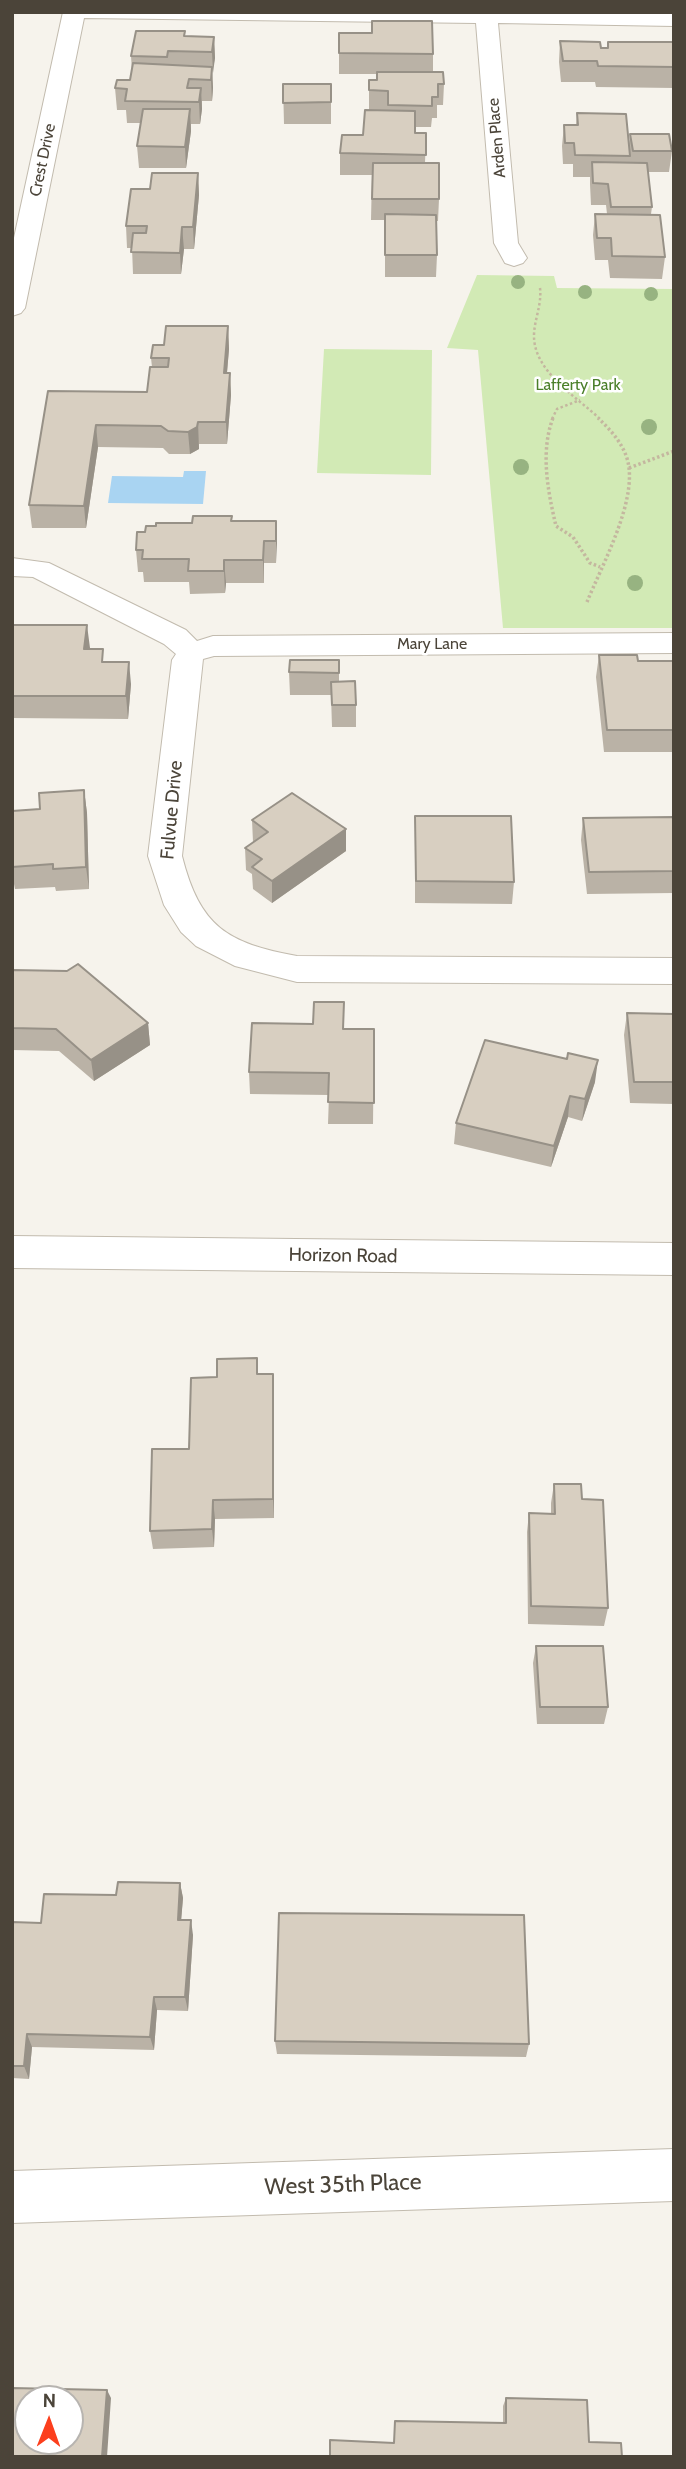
<!DOCTYPE html>
<style>
body{margin:0}
#map{position:relative;width:686px;height:2469px;overflow:hidden;background:#f6f3ec;font-family:Cabin,sans-serif}
canvas{display:block}
.frame{position:absolute;inset:0;border:14px solid #4b4439;pointer-events:none}
.north{position:absolute;left:14px;top:2385px;width:70px;height:70px;box-sizing:border-box;background:#fff;border:2px solid #b7b4b0;border-radius:50%;rotate:1deg;font-size:19px;font-weight:700;line-height:28px;text-align:center;color:#4b4439}
.north::after{content:'';display:block;margin:auto;width:24px;height:32px;background:#fc3f1d;clip-path:polygon(50% 0,100% 100%,50% 72%,0 100%)}
</style>
<div id="map">
<canvas width="686" height="2469"></canvas>
<div class="frame"></div>
<div class="north">N</div>
</div>
<script>
const ctx = document.querySelector('canvas').getContext('2d');
ctx.lineJoin = 'round';
function fill(path, color) {
  ctx.fillStyle = color;
  ctx.fill(path, 'evenodd');
}
function strokePath(path, color, width, dash) {
  ctx.strokeStyle = color;
  ctx.lineWidth = width;
  ctx.lineCap = dash ? 'butt' : 'round';
  ctx.setLineDash(dash || []);
  ctx.stroke(path);
}
function label(font, color, halo, rows, align = 'center') {
  ctx.font = font + ' Cabin,sans-serif';
  ctx.lineWidth = 5;
  ctx.setLineDash([]);
  ctx.textBaseline = 'middle';
  ctx.strokeStyle = halo;
  ctx.fillStyle = color;
  for (const [text, x, y, turn = 0] of rows) {
    ctx.save();
    ctx.translate(x, y);
    ctx.rotate((+turn || 0) * Math.PI / 180);
    ctx.textAlign = isNaN(turn) ? turn : align;
    if (halo) ctx.strokeText(text, 0, 0);
    ctx.fillText(text, 0, 0);
    ctx.restore();
  }
}
const green = new Path2D(`
 M477,275L554,276L557,288L674,289V628H503L478,350L447,348Z
 M324,349L432,350L431,475L317,473Z`);
const water = new Path2D(`
 M184,471H206L203,504L108,503L112,476L183,477Z`);
const pathFar1 = new Path2D(`
 M540,288C542,305 534,320 534,336C534,372 577,397 600,419
 M552,419L557,409L580,400`);
const path = new Path2D(`
 M553,418C540,452 548,492 556,526L573,537L590,563L600,567
 M629,468L674,451
 M587,602C602,565 637,502 628,462C624,445 611,430 598,418`);
const street = new Path2D(`
 M63,12H674V26L498,23L518,243L527,258L523,263L514,266L505,263L494,243L476,23L84,18L25,308L21,313L12,316V247Z
 M12,558L49,563L186,630L197,641L213,636L674,633V653L214,656L203,659L182,856C200,927 227,943 297,956L674,958V984L297,982L235,966L196,946L181,932L164,905L148,856L172,660L176,654L164,644L33,577L12,576Z
 M12,1236L674,1243V1275L12,1268Z
 M674,2149V2201L12,2223V2171Z`);
const trees = [
 [518,282,7],
 [585,292,7],
 [651,294,7],
 [649,427,8],
 [521,467,8],
 [635,583,8]
];
const wall = new Path2D(`
 M185,31V36L214,37L215,58L212,73L213,88L212,101H202V109L200,124H191V131L186,168H139L137,146L141,123H127L126,110H117L115,88L130,80L132,71L131,56Z
 M339,33L433,54V72L444,84L443,105H437V118H432L431,127H415V133H426L425,163L439,199L438,221H436L437,255L436,277H385V220H371L372,175H340V153L363,135L369,110V80H377V74H339Z
 M560,41L601,48H607L608,42L674,45V88L596,87L595,82H561L559,62Z
 M283,84H331V124H284Z
 M577,113L629,144L630,134L672,151L669,172H648L652,207L651,214L665,257L662,279L610,278L608,260H595L593,235L595,214H607L606,205H591L590,184V177H573V164H563L562,146L564,125H576Z
 M198,173L199,195L194,249H184L181,274H133L132,248H127L126,226L150,189Z
 M228,326L229,349L227,373H230L231,395L227,444H199V449L190,454H169L163,448L98,447L86,528H32L29,505L48,391L147,392L152,367L151,358L164,345Z
 M232,521H276V563H264V583H226L225,593L190,594L189,582H144L143,572H138L136,550L145,532L156,526Z
 M12,625L105,662L131,684L128,719L12,718Z
 M599,655L638,661H674V752H604L596,677Z
 M339,660V681L356,705V727H332L331,695H290L289,672Z
 M84,790L87,813L89,889L56,891L55,887L15,889L12,874V811L40,809Z
 M415,816L514,882L512,904L415,903Z
 M674,817V893L587,894L581,840L583,818Z
 M252,820L346,829V851L272,903L253,889L252,874L246,870L245,848L253,842Z
 M12,970L148,1023L150,1045L94,1081L59,1051L12,1050Z
 M627,1013L674,1014V1104L630,1103L624,1035Z
 M344,1029H374L373,1124H328L329,1095L250,1094L249,1072Z
 M595,1082L582,1121L568,1117L551,1167L454,1144L456,1123Z
 M258,1374L274,1394V1518L215,1519L214,1547L153,1549L150,1531L189,1449L217,1377Z
 M554,1484L582,1499L608,1608L604,1626L528,1624L527,1532L529,1513L551,1514V1503Z
 M536,1646L608,1707L604,1724H537L533,1663Z
 M180,1883L183,1898L181,1920L193,1935L188,2011L157,2010L154,2050L32,2047L29,2079L12,2078V1922L41,1923L116,1895Z
 M275,2041L529,2044L526,2057L277,2054Z
 M506,2398L589,2442L622,2457L394,2443L395,2421L503,2423V2406Z`);
const shadedWall = new Path2D(`
 M214,37L215,58L213,73L212,52Z
 M212,67L213,88L212,101L211,80Z
 M201,88L202,109L200,124L199,102Z
 M190,109L191,131L186,168L185,147Z
 M198,173L199,195L194,249L193,227Z
 M182,227L184,249L181,274L180,253Z
 M228,326L229,349L225,395L224,373Z
 M230,373L231,395L227,444L226,422Z
 M198,422L199,449L190,454L188,432Z
 M96,425L98,447L86,528L84,506Z
 M276,521L277,543L276,563Z
 M264,541V583L263,560Z
 M224,560L226,583L225,593L224,571Z
 M87,625L90,648L87,671L84,649Z
 M129,662L131,684L128,719L126,696Z
 M84,790L87,813L89,889L86,867Z
 M346,829V851L272,903V881Z
 M148,1023L150,1045L94,1081L91,1060Z
 M598,1060L595,1082L582,1121L585,1099Z
 M570,1096L568,1117L551,1167L554,1146Z
 M273,1374L274,1394V1518L273,1499Z
 M213,1500L215,1519L214,1547L212,1529Z
 M180,1883L183,1898L180,1934L178,1920Z
 M191,1920L193,1935L188,2011L185,1997Z
 M154,1997L157,2010L154,2050L150,2037Z
 M27,2034L32,2047L29,2079L24,2066Z
 M107,2390L111,2398L107,2457H102Z`);
const building = new Path2D(`
 M372,21H432L433,54L339,53V33H372Z
 M136,31H185L184,36L214,37L212,52L168,51L167,57L131,56Z
 M560,41L600,42L601,48H608V42H673L674,67L598,66L597,61H563Z
 M133,63L212,67L211,80L189,79L187,88H201L199,102L125,101L127,89L115,88L117,80H130Z
 M377,72H443L444,84H438V97H432V106L388,105V91L369,90V80H377Z
 M283,84H331V102L283,103Z
 M143,109H190L185,147L137,146Z
 M365,110L415,111V133H426V155L340,153L342,135H363Z
 M577,113L626,114L630,156L575,155L574,143H565L564,125H578Z
 M630,134H669L672,151H633Z
 M592,162L647,163L652,207H611L608,184L593,183Z
 M373,163H439V199H372Z
 M152,173H198L193,227H182L180,253L131,252L133,233H146L147,226H126L131,189H150Z
 M385,214L436,215L437,255H385Z
 M595,214L660,215L665,257L612,256L611,238H597Z
 M166,326H228L224,373H230L226,422H198L197,427L188,432L168,431L161,426L96,425L84,506L29,505L48,391L147,392L150,367H168L169,358H151L153,345H164Z
 M193,516H232L231,521H276V541H264L263,560H224V571H188L189,559H142L143,550H136L137,532H145L146,526H156V523H192Z
 M12,625H87L84,649H103L102,662H129L126,696H12Z
 M599,655H637L638,661H674V730H607Z
 M290,660H339V673L289,672Z
 M355,681L356,705H332L331,682Z
 M84,790L86,867L53,869V864L12,867V811L40,809L39,793Z
 M292,793L346,829L272,881L252,867L262,859L245,848L268,832L252,820Z
 M415,816H511L514,882L416,881Z
 M674,817V871L589,872L583,818Z
 M78,964L148,1023L91,1060L56,1029L12,1028V970L67,971Z
 M314,1002H344L343,1029H374V1103L328,1102L329,1073L249,1072L252,1023L313,1024Z
 M627,1013L674,1014V1082H634Z
 M485,1040L567,1059L568,1053L598,1060L585,1099L570,1096L554,1146L456,1123Z
 M257,1358V1374H273V1499L213,1500L212,1529L150,1531L152,1449H189L191,1378L217,1377V1359Z
 M554,1484H581L582,1499L603,1500L608,1608L531,1606L529,1513L555,1514Z
 M536,1646H603L608,1707H540Z
 M118,1882L180,1883L178,1920H191L185,1997H154L150,2037L27,2034L24,2066H12V1922L41,1923L44,1894L116,1895Z
 M279,1913L524,1915L529,2044L275,2041Z
 M12,2388L107,2390L102,2457H12ZM28,2399H70V2441H28Z
 M506,2398L587,2400L589,2442L621,2443L622,2457H330V2440L394,2443L395,2421L506,2423Z`);
const farStreetnames = [
 ["Arden Place",497,138,-95],
 ["Crest Drive",43,160,-78],
 ["Mary Lane",432,644]
];
const farParknames = [
 ["Lafferty Park",578,385]
];
const streetNames = [
 ["Fulvue Drive",172,810,-85],
 ["Horizon Road",343,1256,1]
];
const nearStreetnames = [
 ["West 35th Place",343,2185,-2]
];
fill(green, '#d2eab5');
fill(water, '#a9d4f2');
strokePath(street, '#c2bbae', 2);
strokePath(pathFar1, '#c4b79f', 2.5, [2.5, 2.5]);
strokePath(path, '#c4b79f', 3.5, [2.5, 2.5]);
fill(street, '#fff');
ctx.fillStyle = '#97b381';
for (const [x, y, r] of trees) {
  ctx.beginPath();
  ctx.arc(x, y, r, 0, 2 * Math.PI);
  ctx.fill();
}
fill(wall, '#bab2a6');
fill(shadedWall, '#979187');
fill(building, '#d8cfc1');
strokePath(building, '#979187', 2);
label('16px', '#4b4439', '#fff', farStreetnames);
label('16px', '#4a7f2a', '#fff', farParknames);
label('19px', '#4b4439', '#fff', streetNames);
label('23px', '#4b4439', '#fff', nearStreetnames);
</script>
